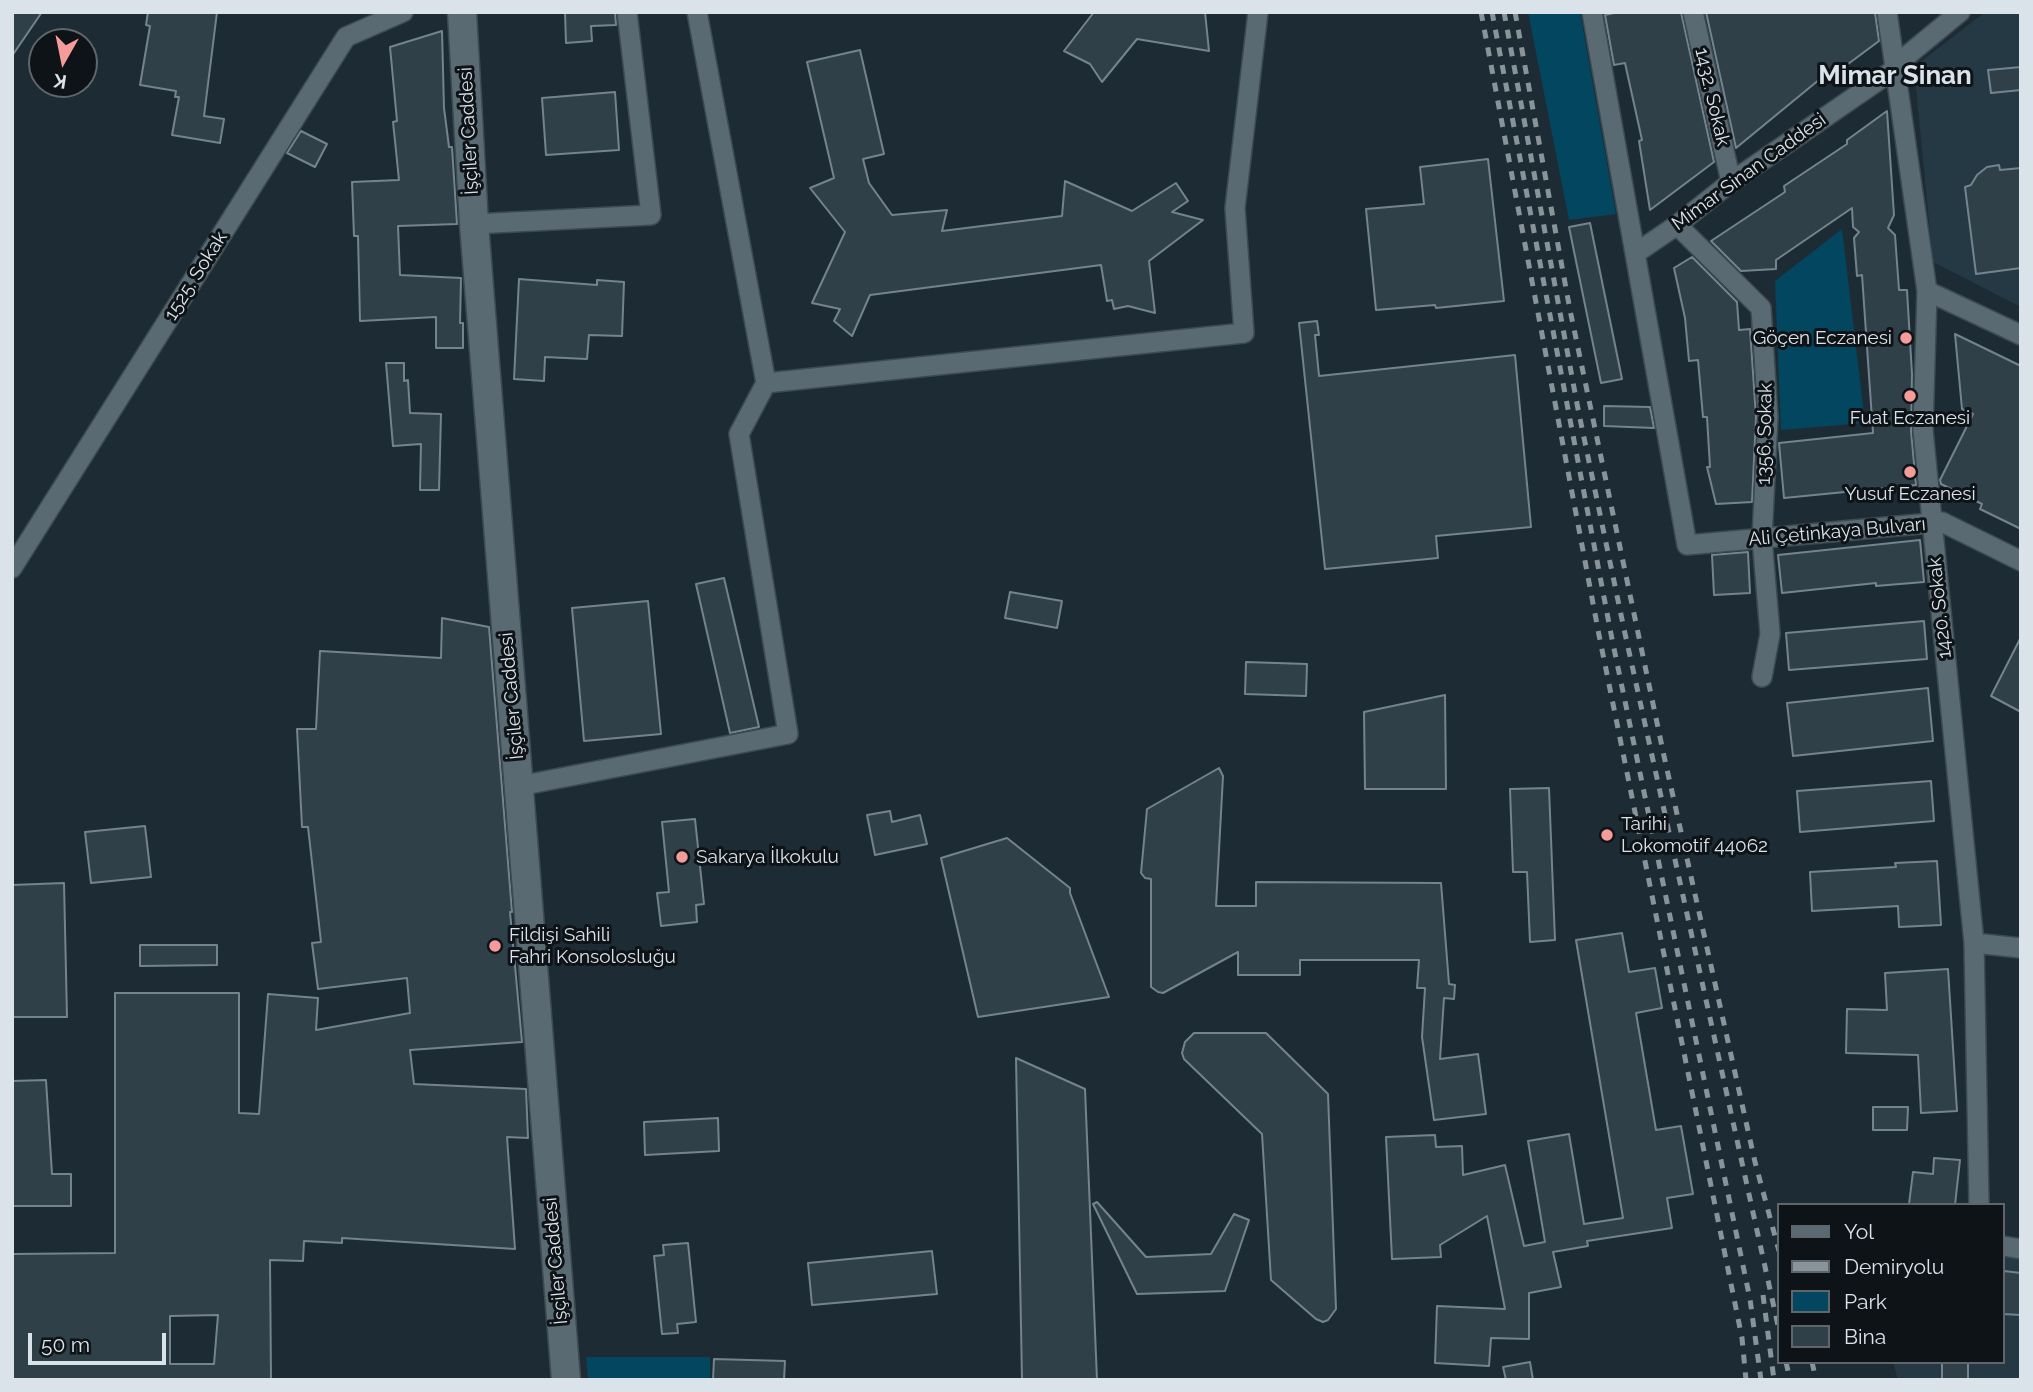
<!DOCTYPE html>
<meta charset="utf-8">
<style>
body{margin:0}
#map{position:relative;width:2033px;height:1392px;overflow:hidden;background:#1d2c34;font-family:Raleway,sans-serif}
canvas{display:block}
.frame{position:absolute;inset:0;border:14px solid #dae3e9;pointer-events:none}
.legend{position:absolute;left:1777px;top:1203px;width:228px;height:161px;box-sizing:border-box;background:#0d1317;border:2px solid #5f666b;margin:0;padding:9px 12px;list-style:none;font-size:21px;color:#dae3e9}
.legend li{display:flex;align-items:center;gap:14px;height:35px}
.legend b{width:35px;border:2px solid #5f666b}
.north{position:absolute;left:28px;top:28px;width:70px;height:70px;box-sizing:border-box;background:#0d1317;border:2px solid #5f666b;border-radius:50%;rotate:189deg;font-size:19px;font-weight:700;line-height:28px;text-align:center;color:#dae3e9}
.north::after{content:'';display:block;margin:auto;width:24px;height:32px;background:#f59b99;clip-path:polygon(50% 0,100% 100%,50% 72%,0 100%)}
.scale{position:absolute;left:28px;top:1333px;width:138px;height:32px;box-sizing:border-box;border:4px solid #dae3e9;border-top:0;padding-left:9px;font-size:21px;line-height:24px;white-space:nowrap;color:#dae3e9;-webkit-text-stroke:5px #0d1317;paint-order:stroke}
</style>
<div id="map">
<canvas width="2033" height="1392"></canvas>
<div class="frame"></div>
<ul class="legend">
<li><b style="height:9px;background:#596a73"></b>Yol</li>
<li><b style="height:9px;background:#88949a"></b>Demiryolu</li>
<li><b style="height:19px;background:#024660"></b>Park</li>
<li><b style="height:19px;background:#304048"></b>Bina</li>
</ul>
<div class="north">K</div>
<div class="scale">50 m</div>
</div>
<script>
const ctx = document.querySelector('canvas').getContext('2d');
ctx.lineJoin = 'round';
function fill(path, color) {
  ctx.fillStyle = color;
  ctx.fill(path, 'evenodd');
}
function strokePath(path, color, width, dash) {
  ctx.strokeStyle = color;
  ctx.lineWidth = width;
  ctx.lineCap = dash ? 'butt' : 'round';
  ctx.setLineDash(dash || []);
  ctx.stroke(path);
}
function label(font, color, halo, rows, align = 'center') {
  ctx.font = font + ' Raleway,sans-serif';
  ctx.lineWidth = 6;
  ctx.setLineDash([]);
  ctx.textBaseline = 'middle';
  ctx.strokeStyle = halo;
  ctx.fillStyle = color;
  for (const [text, x, y, turn = 0] of rows) {
    ctx.save();
    ctx.translate(x, y);
    ctx.rotate((+turn || 0) * Math.PI / 180);
    ctx.textAlign = isNaN(turn) ? turn : align;
    if (halo) ctx.strokeText(text, 0, 0);
    ctx.fillText(text, 0, 0);
    ctx.restore();
  }
}
const built = new Path2D(`
 M1985,12H2021V307L1933,262L1914,67Z
 M2003,1253L2021,1257V1380H1898L1893,1362H2003Z`);
const green = new Path2D(`
 M1528,12H1580L1616,214L1569,220Z
 M1842,229L1865,423L1781,430L1775,281Z
 M586,1357H710V1380H588Z`);
const building = new Path2D(`
 M12,12H42L12,56Z
 M148,12H217L204,116L224,119L220,143L172,135L179,97H175L176,91L140,85L150,26L146,25Z
 M565,12H615L616,25L591,26L592,41L566,43Z
 M1094,12H1205L1209,51L1137,39L1102,82L1090,64L1064,51Z
 M1619,12H1681L1714,162L1650,210L1639,141L1642,140L1625,63L1614,65L1605,15Z
 M1706,12H1875L1879,41L1840,70L1820,82V79L1736,148Z
 M442,31L444,108L449,147H452L457,224L398,226L400,275L461,278L460,323H463V348H436V317L360,321L358,236H354L352,182L399,180L393,122L397,121L390,47Z
 M860,50L884,154L863,159L869,183L892,215L947,210L942,231L1062,216L1065,181L1132,211L1176,183L1188,201L1172,212L1203,220L1149,261L1155,313L1128,306L1114,309L1112,300L1107,301L1101,265L870,295L852,336L834,321L840,309L812,303L845,232L810,188L834,178L807,62Z
 M2021,67V90L1991,93L1988,70Z
 M615,92L619,150L546,155L542,98Z
 M1887,111L1894,215L1888,228L1895,235L1899,290H1907L1912,374L1911,431L1916,485L1784,498L1779,443L1873,433L1862,275L1857,276L1854,238L1859,232L1853,227L1852,208L1776,260V269L1741,271L1711,241L1785,192L1784,186L1847,144V140Z
 M301,131L327,144L315,167L287,153Z
 M1488,159L1504,301L1436,308L1435,305L1376,310L1366,209L1424,204L1420,167Z
 M1999,165L2000,170L2021,168V268L1976,274L1965,187L1971,185L1977,175L1987,167Z
 M1590,223L1622,379L1601,383L1569,227Z
 M1692,257L1737,302L1739,330L1750,329L1756,417L1752,502L1716,504L1707,467H1710L1707,417H1703L1698,360L1689,361L1685,318L1674,268Z
 M519,279L597,285V280L624,282L622,336L589,335L587,359L545,357L544,381L514,379Z
 M1317,321L1319,335H1315L1319,376L1515,355L1531,527L1436,536L1438,558L1325,569L1299,323Z
 M1955,334L2021,366V529L1980,509L1982,504L1941,484L1940,480L1973,414L1962,409Z
 M386,363H404V381L408,380L410,413L441,414L439,490H420L421,444L393,446Z
 M1604,406L1650,407L1654,428L1604,426Z
 M1920,540L1924,582L1876,586V583L1782,593L1778,555Z
 M1748,552L1750,593L1714,595L1712,555Z
 M724,578L759,727L730,733L696,584Z
 M1010,592L1062,601L1057,628L1005,618Z
 M648,601L661,734L584,741L572,608Z
 M442,618L489,627L512,912H510L522,1042L410,1050L414,1084L526,1089L528,1138L507,1137L515,1249L342,1238V1243L304,1241L303,1261L270,1260L271,1380H13L12,1254L115,1253V993H239V1113L259,1114L268,994L318,998L316,1030L410,1013L407,978L318,989L312,943L321,942L308,827H302L297,729H316L320,651L441,658ZM218,1315L214,1364H170V1316Z
 M1924,621L1927,659L1789,670L1786,633Z
 M2021,637V712L1991,696Z
 M1246,662L1307,664L1306,696L1245,694Z
 M1928,688L1933,741L1793,756L1787,703Z
 M1445,695L1446,789H1365L1364,712Z
 M1219,768L1223,776L1216,906H1256V882L1441,883L1449,984L1455,985L1454,999L1444,998L1440,1059L1478,1054L1486,1114L1434,1120L1422,1037L1425,988H1417L1419,960H1300V975H1238V952L1163,993L1158,992L1151,987V879L1145,878L1141,873L1147,809Z
 M1931,781L1934,821L1800,832L1797,791Z
 M1549,788L1555,940L1530,942L1527,872H1513L1510,789Z
 M890,811L892,822L920,815L927,844L875,855L867,815Z
 M695,819L704,904L696,905L697,922L661,926L657,893L669,892L662,822Z
 M145,826L151,877L91,883L85,832Z
 M1007,838L1070,888V893L1109,997L978,1017L941,858Z
 M1937,861L1941,925L1899,927L1898,906L1812,911L1810,872L1896,867L1895,863Z
 M64,883L67,1017H12V885Z
 M1622,933L1629,972L1655,968L1662,1008L1636,1013L1656,1130L1681,1126L1693,1194L1667,1198L1672,1228L1587,1241L1588,1246L1553,1252L1561,1287L1529,1293V1339L1491,1338L1489,1366L1435,1363L1437,1306L1505,1309L1487,1216L1440,1245L1441,1257L1392,1259L1386,1137L1435,1135L1436,1147L1462,1146L1463,1175L1505,1165L1524,1246L1545,1242L1528,1141L1569,1134L1584,1224L1623,1218L1576,940Z
 M140,945H217V965L140,966Z
 M1948,969L1957,1111L1921,1113L1918,1055L1846,1053L1847,1009L1887,1010L1885,973Z
 M1194,1033H1266L1328,1094L1336,1309L1328,1320L1323,1322L1316,1319L1271,1280L1262,1134L1184,1059L1182,1053L1185,1042Z
 M1016,1058L1085,1089L1097,1380H1022Z
 M46,1080L52,1174H71V1206H12V1081Z
 M1873,1107H1908L1907,1130H1873Z
 M718,1118L719,1151L645,1155L644,1122Z
 M1934,1158L1960,1160L1955,1205L1909,1204L1913,1172L1933,1174Z
 M1097,1202L1146,1257L1211,1254L1234,1214L1249,1220L1225,1291L1137,1294L1093,1204Z
 M688,1243L696,1322L677,1324L678,1333L662,1334L654,1256L664,1255L663,1245Z
 M932,1251L937,1294L812,1305L808,1263Z
 M2004,1271L2021,1273V1315L2003,1314Z
 M714,1359L785,1361L784,1380H713Z
 M1530,1362L1533,1380H1506L1503,1367Z
 M1942,1362H1968V1380L1942,1379Z`);
const street = new Path2D(`
 M1592,12L1687,545L1942,522L2021,561
 M1693,12L1731,182
 M1887,12L1927,291L1923,430L1974,943L1979,1205
 M474,224L651,215L627,12
 M1677,225L1761,308L1768,417L1762,538L1770,634L1762,677
 M1636,253L1677,225L1731,182L1895,69L1909,54L1960,12
 M1927,291L2021,335
 M766,383L1244,333L1235,208L1258,12
 M12,568L346,37L403,12
 M519,786L788,734L739,434L766,383L697,12
 M1974,943L2021,948
 M2003,1246L2021,1249`);
const secondary = new Path2D(`
 M462,12L474,224L566,1380`);
const rail = new Path2D(`
 M1481,12L1599,635L1742,1338L1746,1380
 M1492,12L1612,639L1750,1299L1761,1380
 M1504,12L1578,409L1624,629L1779,1330
 M1515,12L1570,310L1664,756L1755,1162L1779,1251
 M1763,1295L1774,1380
 M1786,1362L1790,1380
 M1812,1362L1816,1380`);
const markers = [
 [1906,338,7,"#f59b99"],
 [1910,396,7,"#f59b99"],
 [1910,472,7,"#f59b99"],
 [1607,835,7,"#f59b99"],
 [682,857,7,"#f59b99"],
 [495,946,7,"#f59b99"]
];
const streetNames = [
 ["1432. Sokak",1712,97,77],
 ["İşçiler Caddesi",469,131,-93],
 ["Mimar Sinan Caddesi",1749,172,-36],
 ["1525. Sokak",196,276,-58],
 ["1356. Sokak",1765,434,-89],
 ["Ali Çetinkaya Bulvarı",1837,532,-5],
 ["1420. Sokak",1940,608,-96],
 ["İşçiler Caddesi",512,696,-95],
 ["İşçiler Caddesi",556,1261,-95]
];
const poiNames = [
 ["Göçen Eczanesi",1892,338,"right"],
 ["Fuat Eczanesi",1910,418,"center"],
 ["Yusuf Eczanesi",1910,494,"center"],
 ["Tarihi",1621,824],
 ["Lokomotif 44062",1621,846],
 ["Sakarya İlkokulu",696,857],
 ["Fildişi Sahili",509,935],
 ["Fahri Konsolosluğu",509,957]
];
const districtNames = [
 ["Mimar Sinan",1895,76]
];
fill(built, '#243944');
fill(green, '#024660');
fill(building, '#304048');
strokePath(building, '#73848e', 2);
strokePath(street, '#3d4a51', 22);
strokePath(secondary, '#3d4a51', 31);
strokePath(street, '#596a73', 19);
strokePath(secondary, '#596a73', 28);
strokePath(rail, '#88949a', 5, [9, 9]);
for (const [x, y, r, color] of markers) {
  const dot = new Path2D();
  dot.arc(x, y, r, 0, 2 * Math.PI);
  ctx.fillStyle = color;
  ctx.fill(dot);
  strokePath(dot, '#0d1317', 2.5);
}
label('19px', '#dae3e9', '#0d1317', streetNames);
label('19px', '#dae3e9', '#0d1317', poiNames, 'left');
label('bold 26px', '#dae3e9', '#0d1317', districtNames);
</script>
